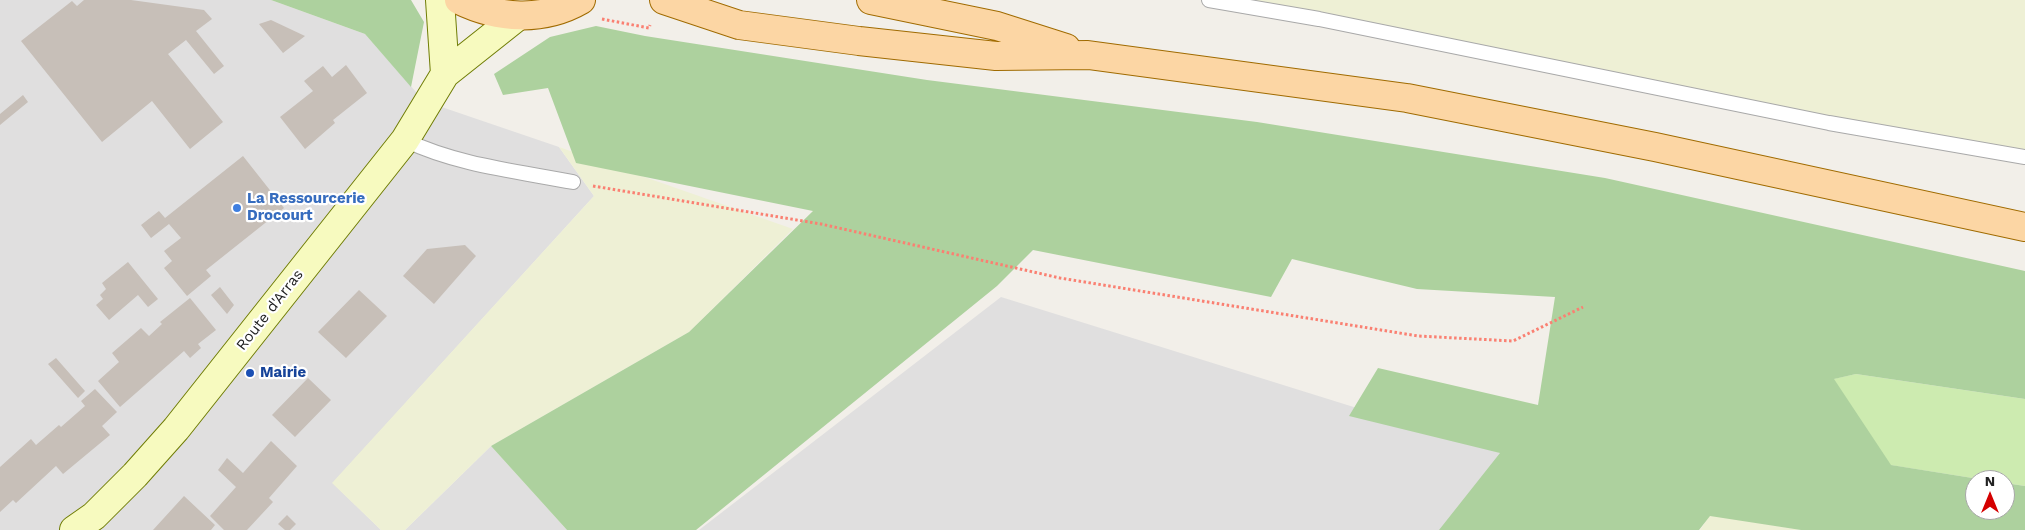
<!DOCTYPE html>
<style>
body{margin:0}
#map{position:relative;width:2025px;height:530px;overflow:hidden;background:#f2efe9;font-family:"Work Sans",sans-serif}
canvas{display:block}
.north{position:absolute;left:1965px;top:470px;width:50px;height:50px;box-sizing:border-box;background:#fff;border:1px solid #a7a7a7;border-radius:50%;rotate:0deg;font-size:14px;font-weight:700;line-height:20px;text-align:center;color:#222}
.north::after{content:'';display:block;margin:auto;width:18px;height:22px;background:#d40000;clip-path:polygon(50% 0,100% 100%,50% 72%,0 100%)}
</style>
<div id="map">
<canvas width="2025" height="530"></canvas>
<div class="north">N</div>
</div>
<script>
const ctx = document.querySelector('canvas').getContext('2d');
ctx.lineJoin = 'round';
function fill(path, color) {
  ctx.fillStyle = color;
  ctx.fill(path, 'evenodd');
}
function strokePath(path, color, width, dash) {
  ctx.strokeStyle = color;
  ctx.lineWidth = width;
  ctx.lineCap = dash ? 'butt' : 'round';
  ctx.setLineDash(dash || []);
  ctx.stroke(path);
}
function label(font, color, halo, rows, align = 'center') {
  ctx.font = font + ' "Work Sans",sans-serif';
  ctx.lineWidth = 4.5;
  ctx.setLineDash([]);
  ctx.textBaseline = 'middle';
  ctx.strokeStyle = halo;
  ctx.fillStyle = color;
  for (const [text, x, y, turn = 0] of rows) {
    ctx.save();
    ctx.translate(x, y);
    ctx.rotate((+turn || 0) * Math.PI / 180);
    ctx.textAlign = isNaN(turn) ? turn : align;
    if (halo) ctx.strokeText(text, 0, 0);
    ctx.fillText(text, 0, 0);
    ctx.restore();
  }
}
const residential = new Path2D(`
 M0,0H271L365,34L424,101L559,147L594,196L333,483L381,530H0Z
 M1001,297L1514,457L1466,530H699Z
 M491,446L567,530H405Z`);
const farmland = new Path2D(`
 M1209,0H2025V157Z
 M559,147L793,229L689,332L491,446L405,530H381L332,483L594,196Z
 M1710,515L1801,530H1700Z`);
const grass = new Path2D(`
 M1856,374L2025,399V486L2005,483V480H1985L1890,465L1833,379Z`);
const forest = new Path2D(`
 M271,0H411L424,22L411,87L365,34Z
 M596,26L645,36L927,80L1257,122L1605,178L2025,271V399L1856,374L1834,379L1891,465L1985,480H1975V510H2005V483L2025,486V530H1801L1710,516L1699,530H1439L1500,453L1349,416L1378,368L1538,405L1555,297L1417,289L1292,259L1271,297L1033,250L997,286L696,530H567L491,446L689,332L813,211L576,163L548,88L503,95L494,74L550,37Z`);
const building = new Path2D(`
 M84,0H131L204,10L212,19L196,31L224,66L214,74L186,40L168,54L223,122L190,149L152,101L102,142L21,41L72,1L77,6Z
 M271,20L305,36L283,53L259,24Z
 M346,65L367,93L333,120L335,123L305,149L280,117L313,91L304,81L323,66L332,77Z
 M23,95L28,102L0,125V114Z
 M243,156L284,208L206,270L211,276L187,296L164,268L172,261L164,251L181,238L169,224L151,238L141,225L159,211L165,218Z
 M465,245L476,256L434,304L403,276L427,249Z
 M128,262L158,299L148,307L138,295L109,320L96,305L103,299L100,295L106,289L102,283Z
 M220,287L234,305L227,314L211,295Z
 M359,290L387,316L346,358L318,332Z
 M190,298L216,330L198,344L201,348L190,358L184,351L120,407L98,381L119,362L112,353L141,328L149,336L162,324L160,322Z
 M56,358L85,391L78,398L48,364Z
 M308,378L331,400L295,437L272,415Z
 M95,389L117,412L102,426L110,435L63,474L56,466L16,503L13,500L0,512V467L31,439L36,445L59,425L61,427L85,406L81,401Z
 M271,441L297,466L269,498L273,502L247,530H224L210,516L236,487L218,470L227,458L243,473Z
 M184,496L215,525L211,530H153Z
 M287,515L296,524L290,530H285L278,524Z`);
const path = new Path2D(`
 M602,19L649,28L650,25
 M593,186L821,224L1060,278L1418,336L1513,341L1583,307`);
const lane = new Path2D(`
 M1209,0L1319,19L1829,123L2025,157
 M405,140C457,165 516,171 573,182`);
const secondary = new Path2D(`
 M440,0L445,74
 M74,530L94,516L135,475L176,429L405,140L445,74L518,16`);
const primary = new Path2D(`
 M459,0C498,19 543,22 581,0
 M664,0L739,25L859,41L996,56L1088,55L1407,98L1655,147L2025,227
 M871,0L997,26L1066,48`);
const markers = [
 [237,208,5,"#3f7fe0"],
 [250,373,5,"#1a4fb4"]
];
const shopNames = [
 ["La Ressourcerie",247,199],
 ["Drocourt",247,216]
];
const streetNames = [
 ["Route d'Arras",270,310,-52]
];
const transitNames = [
 ["Mairie",260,373]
];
fill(residential, '#e0dfdf');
fill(farmland, '#eef0d5');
fill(grass, '#cdebb0');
fill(forest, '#add19e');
fill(building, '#c7bfb8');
strokePath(lane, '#a9a9a9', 16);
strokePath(secondary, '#707d05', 30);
strokePath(primary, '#a06b00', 30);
strokePath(path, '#fa8072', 3, [2.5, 2.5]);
strokePath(lane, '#fff', 14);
strokePath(secondary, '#f7fabf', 28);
strokePath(primary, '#fcd6a4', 28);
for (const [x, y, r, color] of markers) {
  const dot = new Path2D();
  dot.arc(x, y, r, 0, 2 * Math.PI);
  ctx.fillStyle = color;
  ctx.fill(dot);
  strokePath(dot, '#fff', 2);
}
label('bold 15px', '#366cbe', '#fff', shopNames, 'left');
label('15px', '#222', '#fff', streetNames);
label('bold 15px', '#164399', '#fff', transitNames, 'left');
</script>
